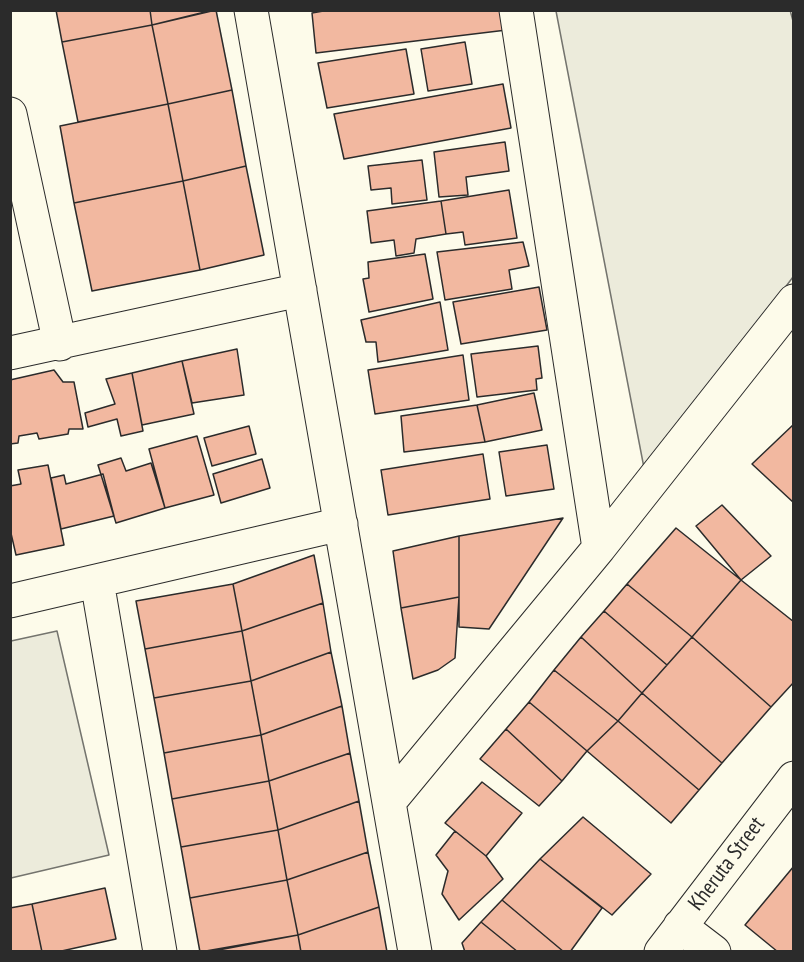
<!DOCTYPE html>
<style>
body{margin:0}
#map{position:relative;width:804px;height:962px;overflow:hidden;background:#fdfbea;font-family:"PT Sans Narrow",sans-serif}
canvas{display:block}
.frame{position:absolute;inset:0;border:12px solid #2b2b2b;pointer-events:none}
</style>
<div id="map">
<canvas width="804" height="962"></canvas>
<div class="frame"></div>
</div>
<script>
const ctx = document.querySelector('canvas').getContext('2d');
ctx.lineJoin = 'round';
function fill(path, color) {
  ctx.fillStyle = color;
  ctx.fill(path, 'evenodd');
}
function strokePath(path, color, width, dash) {
  ctx.strokeStyle = color;
  ctx.lineWidth = width;
  ctx.lineCap = dash ? 'butt' : 'round';
  ctx.setLineDash(dash || []);
  ctx.stroke(path);
}
function label(font, color, halo, rows, align = 'center') {
  ctx.font = font + ' "PT Sans Narrow",sans-serif';
  ctx.lineWidth = 4.5;
  ctx.setLineDash([]);
  ctx.textBaseline = 'middle';
  ctx.strokeStyle = halo;
  ctx.fillStyle = color;
  for (const [text, x, y, turn = 0] of rows) {
    ctx.save();
    ctx.translate(x, y);
    ctx.rotate((+turn || 0) * Math.PI / 180);
    ctx.textAlign = isNaN(turn) ? turn : align;
    if (halo) ctx.strokeText(text, 0, 0);
    ctx.fillText(text, 0, 0);
    ctx.restore();
  }
}
const green = new Path2D(`
 M790,10L793,21V277L645,473L556,11Z
 M57,631L109,855L11,878V641Z`);
const building = new Path2D(`
 M56,10H150L152,25L62,42Z
 M150,10H213L152,25Z
 M216,10L232,90L168,104L152,25Z
 M329,10H512L515,29L316,53L312,13Z
 M152,25L168,104L78,122L62,42Z
 M465,42L472,84L428,91L421,49Z
 M406,49L414,94L327,108L318,63Z
 M503,84L511,128L344,159L334,114Z
 M232,90L246,166L183,181L168,104Z
 M168,104L183,181L74,203L60,126Z
 M505,142L509,171L466,177L468,195L439,197L434,152Z
 M422,160L427,200L392,204L391,188L371,190L368,166Z
 M246,166L264,255L200,270L183,181Z
 M183,181L200,270L92,291L74,203Z
 M509,190L517,238L465,245L463,232L446,234L441,201Z
 M441,201L446,234L416,239L414,253L396,256L394,240L371,243L367,211Z
 M523,242L529,266L509,270L512,289L445,300L437,252Z
 M425,254L433,299L369,312L363,279L369,278L368,262Z
 M539,287L547,330L461,344L453,302Z
 M440,302L448,350L378,362L376,342H366L361,320Z
 M538,346L542,378L536,379L537,390L477,397L471,354Z
 M237,349L244,395L192,403L182,361Z
 M463,355L469,400L375,414L368,370Z
 M182,361L194,414L142,425L132,373Z
 M54,370L63,382H74L83,429H69L68,434L39,439L37,433L19,436L18,443L10,444V380Z
 M132,373L143,431L121,436L117,419L88,427L85,413L115,404L106,379Z
 M534,393L542,430L485,442L477,405Z
 M477,405L485,442L404,452L401,416Z
 M794,424V503L752,464Z
 M249,426L256,454L212,466L204,438Z
 M197,436L214,495L165,508L149,449Z
 M547,445L554,489L506,496L499,452Z
 M483,454L490,499L388,515L381,470Z
 M121,458L126,471L151,463L165,508L116,523L98,465Z
 M262,459L270,488L221,503L213,474Z
 M48,465L64,545L16,555L10,529V486L21,484L18,470Z
 M103,474L114,516L61,529L51,478L64,475L66,484Z
 M722,505L771,556L741,580L696,526Z
 M563,518L489,629L459,627V536Z
 M676,528L741,580L692,637L627,584Z
 M459,536V597L401,608L393,551Z
 M314,555L323,603L242,631L233,584Z
 M741,580L794,622V682L771,707L692,637Z
 M233,584L242,631L145,649L136,601Z
 M627,584L692,637L667,665L604,611Z
 M459,597L455,658L438,670L413,679L401,608Z
 M323,603L331,652L251,681L242,631Z
 M604,611L667,665L642,693L581,637Z
 M242,631L251,681L154,698L145,649Z
 M581,637L642,693L618,721L554,670Z
 M692,637L771,707L722,763L642,693Z
 M331,652L342,706L261,735L251,681Z
 M554,670L618,721L587,751L529,702Z
 M251,681L261,735L164,753L154,698Z
 M642,693L722,763L699,790L618,721Z
 M529,702L587,751L562,781L506,729Z
 M342,706L350,753L269,781L261,735Z
 M618,721L699,790L671,823L587,751Z
 M506,729L562,781L539,806L480,759Z
 M261,735L269,781L172,799L164,753Z
 M350,753L359,801L278,830L269,781Z
 M269,781L278,830L181,847L172,799Z
 M482,782L522,813L486,856L445,823Z
 M359,801L368,852L287,880L278,830Z
 M583,817L651,874L612,915L540,859Z
 M278,830L287,880L190,898L181,847Z
 M455,831L486,856L503,879L459,920L442,894L448,871L436,855Z
 M368,852L379,907L298,935L287,880Z
 M540,859L602,908L570,952H564L502,900Z
 M794,866V952H778L745,925Z
 M287,880L298,935L200,952L190,898Z
 M105,888L116,939L57,952H42L32,904Z
 M502,900L564,952H518L481,922Z
 M32,904L42,952H10V908Z
 M379,907L387,952H301L298,935Z
 M481,922L518,952H465L462,943Z
 M298,935L301,952H208Z`);
const minor = new Path2D(`
 M251,10L415,952
 M516,10L599,548
 M10,114L60,344
 M10,353L300,290
 M97,581L160,952
 M10,601L341,524
 M389,802L599,548L794,301
 M680,926L714,952
 M661,952L794,778`);
const streetNames = [
 ["Kheruta Street",727,864,-53]
];
fill(green, '#ecebdb');
strokePath(green, '#74746e', 1.5);
fill(building, '#f2b8a0');
strokePath(building, '#2b2b2b', 1.5);
strokePath(minor, '#2b2b2b', 35);
strokePath(minor, '#fdfbea', 33);
label('22px', '#2b2b2b', '#fdfbea', streetNames);
</script>
